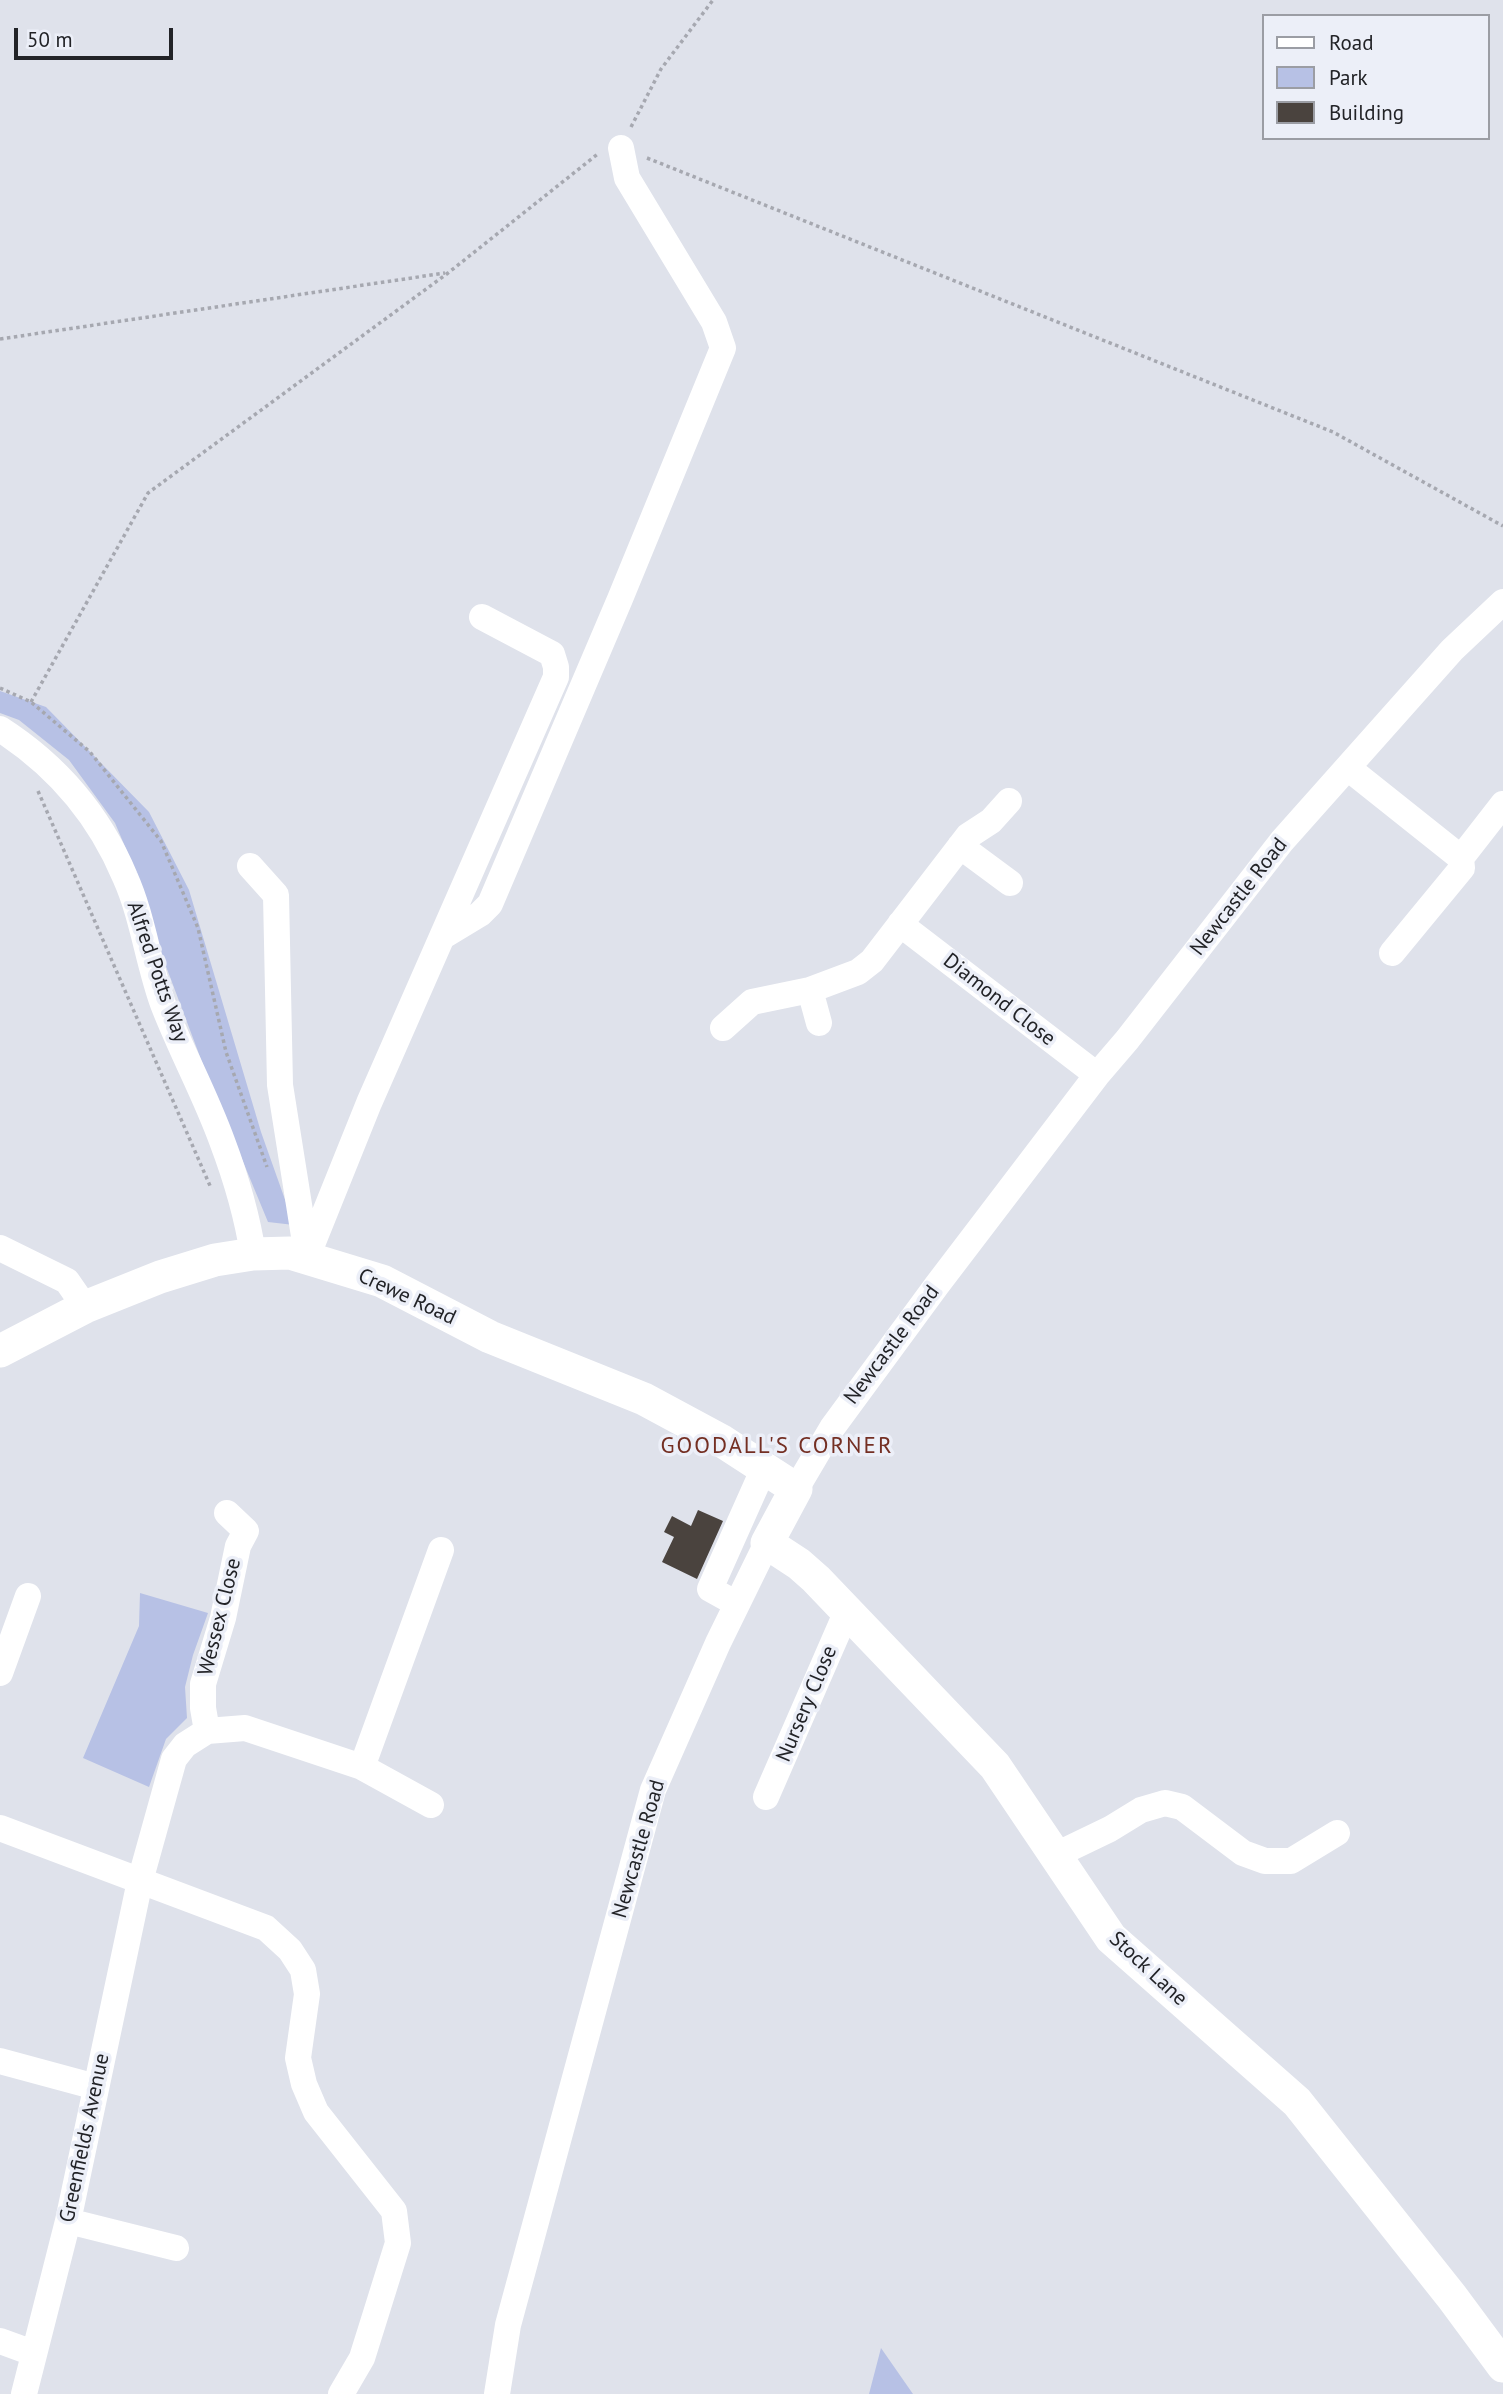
<!DOCTYPE html>
<style>
body{margin:0}
#map{position:relative;width:1503px;height:2394px;overflow:hidden;background:#dfe2eb;font-family:"PT Sans",sans-serif}
canvas{display:block}
.legend{position:absolute;left:1262px;top:14px;width:228px;height:126px;box-sizing:border-box;background:#eceff8;border:2px solid #9b9da4;margin:0;padding:9px 12px;list-style:none;font-size:21px;color:#222327}
.legend li{display:flex;align-items:center;gap:14px;height:35px}
.legend b{width:35px;border:2px solid #9b9da4}
.scale{position:absolute;left:14px;top:28px;width:159px;height:32px;box-sizing:border-box;border:4px solid #222327;border-top:0;padding-left:9px;font-size:21px;line-height:24px;white-space:nowrap;color:#222327;-webkit-text-stroke:5px #eceff8;paint-order:stroke}
</style>
<div id="map">
<canvas width="1503" height="2394"></canvas>
<ul class="legend">
<li><b style="height:9px;background:#fff"></b>Road</li>
<li><b style="height:19px;background:#b7c1e5"></b>Park</li>
<li><b style="height:19px;background:#4a433e"></b>Building</li>
</ul>
<div class="scale">50 m</div>
</div>
<script>
const ctx = document.querySelector('canvas').getContext('2d');
ctx.lineJoin = 'round';
function fill(path, color) {
  ctx.fillStyle = color;
  ctx.fill(path, 'evenodd');
}
function strokePath(path, color, width, dash) {
  ctx.strokeStyle = color;
  ctx.lineWidth = width;
  ctx.lineCap = dash ? 'butt' : 'round';
  ctx.setLineDash(dash || []);
  ctx.stroke(path);
}
function label(font, color, halo, rows, align = 'center') {
  ctx.font = font + ' "PT Sans",sans-serif';
  ctx.lineWidth = 7;
  ctx.setLineDash([]);
  ctx.textBaseline = 'middle';
  ctx.strokeStyle = halo;
  ctx.fillStyle = color;
  for (const [text, x, y, turn = 0] of rows) {
    ctx.save();
    ctx.translate(x, y);
    ctx.rotate((+turn || 0) * Math.PI / 180);
    ctx.textAlign = isNaN(turn) ? turn : align;
    if (halo) ctx.strokeText(text, 0, 0);
    ctx.fillText(text, 0, 0);
    ctx.restore();
  }
}
const green = new Path2D(`
 M0,691L46,707L149,812L189,890L261,1132L294,1225L268,1222L205,1070L161,953L138,877L115,823L69,760L19,720L0,713Z
 M140,1593L208,1613L193,1655L185,1687L187,1718L166,1739L149,1787L83,1758L139,1626Z
 M881,2348L913,2394H869Z`);
const building = new Path2D(`
 M698,1510L723,1521L697,1579L662,1562L674,1537L664,1532L672,1516L691,1526Z`);
const path = new Path2D(`
 M631,127L661,69L713,0
 M647,158L1333,432L1503,526
 M0,339L445,273
 M0,688L31,702L90,752L161,841L198,928L226,1052L267,1167
 M31,702L148,493L448,273L599,153
 M38,791L211,1188`);
const minor = new Path2D(`
 M0,729C56,765 99,815 125,877C143,917 148,963 163,1004C181,1051 205,1094 222,1141C236,1178 247,1215 253,1254
 M1348,768L1461,858L1462,868L1392,953
 M960,846L1010,883
 M1461,858L1503,804
 M250,866L276,895L280,1085L307,1255
 M900,924L1097,1075
 M442,937L480,914L490,904L620,599L723,348L714,322L627,178L621,148
 M810,990L819,1023
 M723,1028L752,1002L810,990L858,972L872,961L968,836L991,821L1009,801
 M0,1248L67,1281L85,1307
 M307,1257L369,1103L556,677V667L552,654L482,617
 M796,1489L832,1428L937,1285L1097,1075L1127,1040L1282,841L1452,650L1503,602
 M227,1513L246,1531L238,1546L223,1618L203,1684V1708L207,1731L245,1728L362,1767L431,1805
 M737,1604L710,1589L764,1468
 M0,1673L28,1596
 M362,1767L441,1550
 M766,1797L847,1611
 M0,1828L266,1928L290,1950L303,1970L307,1994L298,2058L304,2084L316,2112L394,2211L398,2243L362,2358L341,2394
 M1056,1855L1110,1829L1141,1810L1165,1803L1182,1807L1243,1853L1265,1861H1291L1337,1833
 M0,2061L96,2087
 M68,2221L176,2248
 M0,2341L33,2353
 M24,2394L68,2221L140,1881L174,1759L185,1745L207,1731
 M497,2394L508,2325L653,1790L718,1643L767,1543`);
const major = new Path2D(`
 M0,1351L85,1307L160,1277L215,1260L253,1254L290,1253L382,1281L490,1337L644,1399L722,1441L796,1489L767,1543L799,1564L816,1579L995,1766L1111,1938L1297,2102L1452,2297L1503,2366`);
const streetNames = [
 ["Newcastle Road",1239,897,-52],
 ["Alfred Potts Way",157,972,71],
 ["Diamond Close",999,1000,38],
 ["Crewe Road",407,1297,25],
 ["Newcastle Road",892,1345,-53],
 ["Wessex Close",220,1617,-76],
 ["Nursery Close",807,1704,-67],
 ["Newcastle Road",639,1849,-74],
 ["Stock Lane",1148,1969,43],
 ["Greenfields Avenue",85,2138,-78]
];
const neighbourhoodNames = [
 ["GOODALL'S CORNER",777,1446]
];
fill(green, '#b7c1e5');
fill(building, '#4a433e');
strokePath(path, '#a6a8b0', 3.5, [3.5, 3.5]);
strokePath(minor, '#fff', 26);
strokePath(major, '#fff', 33);
label('21px', '#222327', '#eceff8', streetNames);
ctx.letterSpacing = '2px';
label('23px', '#742f23', '#eceff8', neighbourhoodNames);
ctx.letterSpacing = '0px';
</script>
